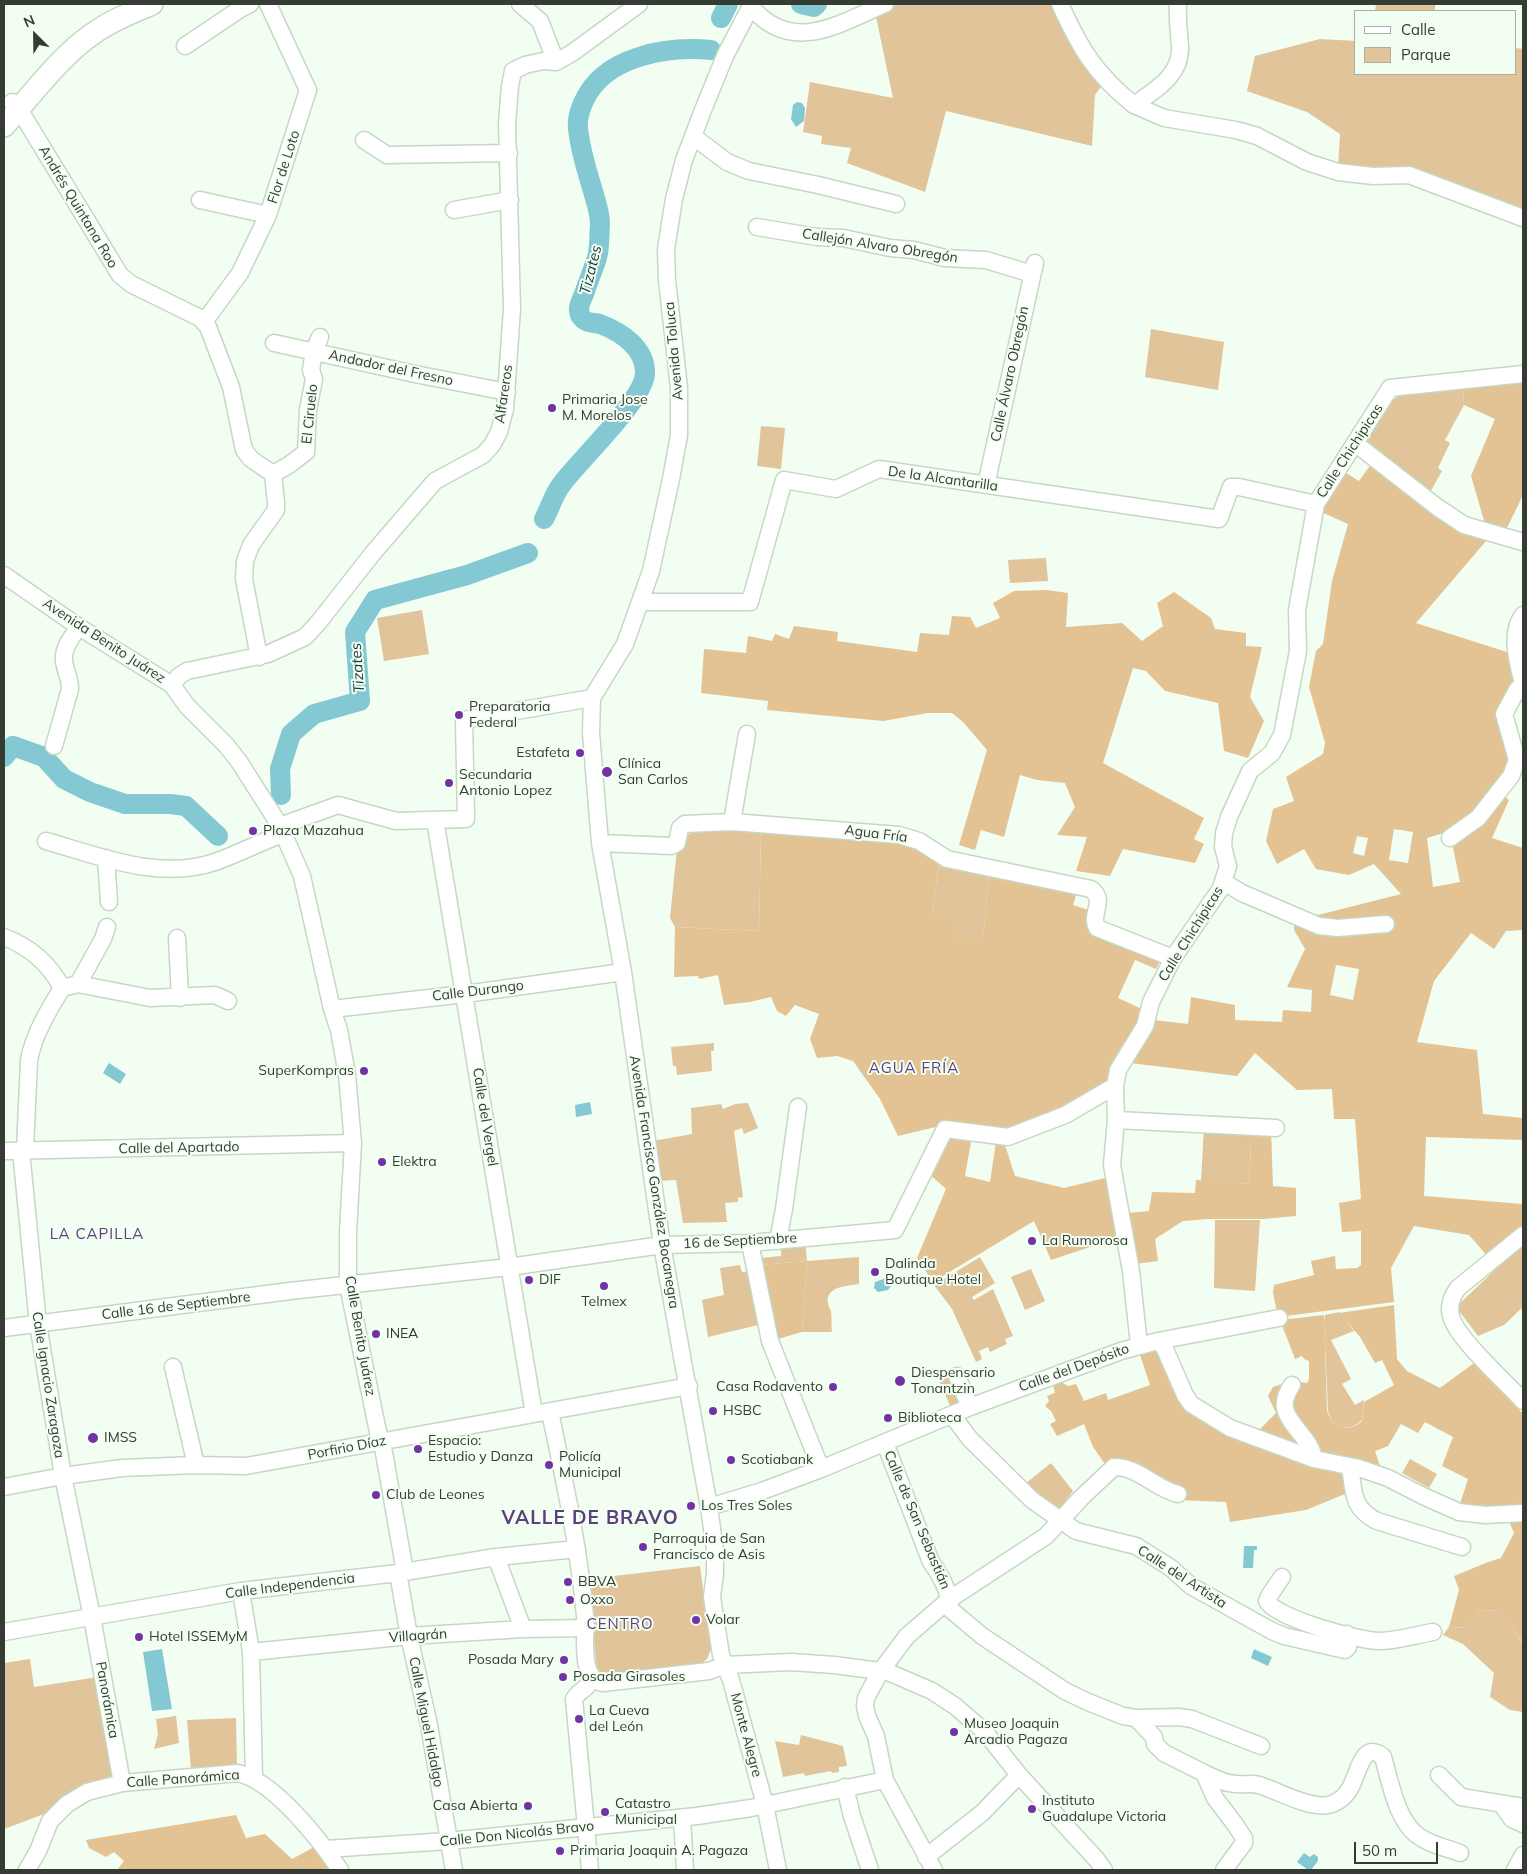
<!DOCTYPE html>
<meta charset="utf-8">
<style>
body{margin:0}
#map{position:relative;width:1527px;height:1874px;overflow:hidden;background:#f2fef1;font-family:Mulish,sans-serif}
canvas{display:block}
.frame{position:absolute;inset:0;border:5px solid #343c33;pointer-events:none}
.legend{position:absolute;left:1354px;top:10px;width:162px;height:65px;box-sizing:border-box;background:#f2fef1;border:1px solid #a6b0a5;margin:0;padding:6px 9px;list-style:none;font-size:15px;color:#343c33}
.legend li{display:flex;align-items:center;gap:10px;height:25px}
.legend b{width:25px;border:1px solid #a6b0a5}
.north{position:absolute;left:10px;top:10px;width:50px;height:50px;-webkit-text-stroke:4px #f2fef1;paint-order:stroke;rotate:337deg;font-size:14px;font-weight:700;line-height:20px;text-align:center;color:#343c33}
.north::after{content:'';display:block;margin:auto;width:18px;height:22px;background:#343c33;clip-path:polygon(50% 0,100% 100%,50% 72%,0 100%)}
.scale{position:absolute;left:1354px;top:1842px;width:84px;height:22px;box-sizing:border-box;border:2px solid #343c33;border-top:0;padding-left:6px;font-size:15px;line-height:18px;white-space:nowrap;color:#343c33;-webkit-text-stroke:4px #f2fef1;paint-order:stroke}
</style>
<div id="map">
<canvas width="1527" height="1874"></canvas>
<div class="frame"></div>
<ul class="legend">
<li><b style="height:6px;background:#fff"></b>Calle</li>
<li><b style="height:14px;background:#e1c499"></b>Parque</li>
</ul>
<div class="north">N</div>
<div class="scale">50 m</div>
</div>
<script>
const g = document.querySelector('canvas').getContext('2d');
g.lineJoin = 'round';
function paint(path, color) { g.fillStyle = color; g.fill(path, 'evenodd'); }
function trace(path, color, width, dash) { g.strokeStyle = color; g.lineWidth = width; g.lineCap = dash ? 'butt' : 'round'; g.setLineDash(dash || []); g.stroke(path); }
function write(font, color, halo, rows, align = 'center') {
  g.font = font + ' Mulish,sans-serif'; g.lineWidth = 4; g.setLineDash([]); g.textBaseline = 'middle'; g.strokeStyle = halo; g.fillStyle = color; for (const [text, x, y, turn = 0] of rows) {
    g.save(); g.translate(x, y); g.rotate((+turn || 0) * Math.PI / 180); g.textAlign = isNaN(turn) ? turn : align; if (halo) g.strokeText(text, 0, 0); g.fillText(text, 0, 0); g.restore();
  }
}
const green = new Path2D(`
 M895 4H1055L1103 84 1095 95 1092 146 946 111 925 192 847 163 851 148 821 144 822 136 803 132 810 82 893 98 875 12Z
 M1376 4H1435V11H1375Z
 M1320 39 1356 41V74H1516V48L1523 49V214L1410 172 1338 169 1340 134 1307 112 1247 91 1255 56Z
 M1151 329 1224 342 1218 390 1145 377Z
 M1463 386 1464 405 1445 440 1450 443 1438 468 1442 471 1429 494 1364 445 1393 400 1407 390Z
 M761 426 785 428 781 469 757 466Z
 M1046 558 1048 581 1010 583 1008 560Z
 M422 610 429 654 384 661 377 618Z
 M700 829 761 830 759 931 675 927 670 918 677 849 687 835Z
 M939 862 989 873 983 940 955 937 932 915Z
 M714 1043V1051H711L712 1071 677 1075 676 1066H673L671 1047Z
 M748 1103 758 1128 744 1134 742 1128 734 1131 743 1197 738 1198V1202L725 1203 727 1222 683 1223 676 1180 657 1181 653 1141 692 1134 691 1108 721 1104 723 1109 735 1104Z
 M1204 1126 1242 1128 1251 1145 1249 1184 1201 1181Z
 M1215 1220H1260L1255 1291 1214 1288Z
 M805 1240 807 1261 859 1257V1284C847 1286 825 1286 828 1304 828 1306 830 1308 831 1311 832 1318 831 1325 832 1332H802L807 1261 761 1265 760 1258 781 1256V1244Z
 M1523 1243V1307L1504 1325 1478 1336 1456 1307Z
 M980 1257 995 1283 972 1297 974 1300 993 1289 1013 1336 1005 1339 1007 1344 990 1352 988 1347 979 1351 982 1359 976 1362 952 1309 934 1285Z
 M740 1265 742 1272 758 1270 763 1338 758 1325 708 1337 702 1300 724 1295 720 1268Z
 M1031 1269 1045 1301 1025 1310 1011 1277Z
 M1339 1312 1354 1331 1331 1340 1351 1379 1342 1384 1355 1405 1364 1400 1362 1420C1351 1430 1346 1429 1333 1423L1328 1411 1324 1322 1325 1315Z
 M953 1375 965 1404 952 1410 939 1381Z
 M1410 1459 1437 1474 1429 1488 1402 1473Z
 M1051 1463 1073 1491 1057 1512 1025 1484Z
 M700 1566 711 1649 707 1659 701 1664 604 1675 598 1670 596 1662 588 1579Z
 M1479 1610 1502 1611 1523 1644V1712L1510 1710 1490 1697 1494 1673 1463 1644 1443 1635 1449 1627 1468 1628Z
 M30 1659 34 1687 98 1677 116 1778 52 1811 4 1829V1663Z
 M176 1716 179 1743 154 1749 158 1734 156 1719Z
 M236 1718 237 1766 191 1771 187 1720Z
 M801 1735 843 1746 847 1766 839 1767V1772L832 1773 831 1771 805 1776 804 1773 783 1777 775 1741 799 1745Z`);
const forest = new Path2D(`
 M1523 379V495L1506 530 1485 524 1471 476 1495 419 1464 405 1463 386Z
 M1374 460 1436 509 1464 527 1492 534 1416 623 1510 653 1519 683 1503 713 1515 759 1506 779 1477 817 1457 829 1427 838 1433 887 1460 882 1452 843 1459 833 1479 820 1500 793 1509 800 1492 838 1523 848V930L1506 931 1494 949 1471 933 1434 981 1417 1042 1477 1050 1483 1114 1523 1118V1140L1426 1137 1424 1196 1523 1204V1229L1510 1242 1489 1258 1469 1235 1414 1226 1391 1268 1394 1302 1278 1317 1273 1293 1274 1285 1314 1275 1311 1261 1335 1256 1336 1269 1357 1268 1361 1265V1231L1342 1232 1339 1203 1361 1199 1355 1119H1334L1332 1089 1297 1090 1255 1053 1237 1076 1130 1063 1154 1020 1188 1024 1191 997 1235 1005V1020L1282 1022 1283 1010 1311 1012 1312 990 1287 987 1305 949 1294 930 1295 912 1318 915 1401 894 1374 864 1349 875 1316 869 1304 849 1277 864 1266 841 1273 809 1294 801 1286 777 1323 754 1325 743 1309 687 1316 651 1323 644 1332 581 1348 524 1319 511 1343 471 1359 481ZM1394 829 1413 832 1408 863 1389 860ZM1357 836 1368 838 1364 856 1353 853ZM1336 965 1359 969 1353 1000 1330 995Z
 M1047 590 1068 593 1066 627 1122 623 1142 641 1163 626 1157 603 1174 592 1211 618 1215 629 1246 633V646L1262 647 1250 697 1264 721 1248 758 1224 751 1218 703 1165 691 1146 671 1133 668 1103 763 1204 818 1194 839 1204 844 1195 863 1123 849 1110 876 1076 871 1087 837 1057 835 1075 807 1065 783 1037 780 1020 775 1004 837 981 830 975 850 959 845 987 750 963 722 952 713H928L883 721 767 710 768 701 701 693 704 649 746 653 748 636 772 641 775 634 789 639 794 626 838 632 837 641 917 652 920 633 949 635 952 616 970 617 976 628 1000 618 993 603 1014 591Z
 M761 830 907 843 939 862 932 915 957 918 955 937 983 939 989 873 1077 892 1073 905 1092 911 1090 914 1162 957 1156 969 1135 960 1118 998 1144 1010 1111 1079 1061 1109 1000 1132 940 1126 898 1136 880 1099 853 1061 837 1056 817 1058 810 1039 819 1014 795 1005 786 1016 777 1011 771 997 750 1002 724 1005 718 975 699 979 698 976 674 977 675 927 759 931Z
 M1242 1128 1271 1130 1273 1186 1296 1188V1216L1263 1219H1208L1183 1221 1155 1239 1158 1261 1135 1264 1126 1235 1051 1260 1034 1221 933 1282 917 1258 946 1189 926 1171 945 1132 972 1136 965 1176 990 1182 996 1142H1004L1015 1176 1064 1188 1109 1177 1116 1214 1149 1211 1152 1192 1195 1193 1196 1180 1249 1184 1251 1146 1240 1145Z
 M807 1261 802 1332 774 1340 761 1265Z
 M1394 1305 1397 1359 1407 1371 1440 1388 1474 1363 1523 1414V1506L1487 1508 1460 1504 1468 1479 1442 1466 1453 1437 1425 1422 1418 1433 1401 1424 1388 1446 1375 1451 1381 1469 1334 1460 1258 1431 1276 1413 1268 1396 1273 1387 1292 1381 1307 1383 1309 1379V1361L1304 1359 1302 1356 1295 1359 1280 1320 1324 1315 1327 1411 1333 1423C1345 1429 1352 1430 1362 1421L1364 1402 1394 1385 1382 1360 1375 1363 1360 1337 1339 1313Z
 M1157 1346 1180 1398 1343 1472 1345 1494 1306 1510 1230 1522 1226 1502 1177 1500 1148 1489 1138 1480 1119 1468 1105 1464 1093 1447 1084 1424 1057 1436 1050 1424 1056 1421 1051 1411 1045 1406 1049 1401 1047 1396 1055 1393 1053 1385 1061 1382 1068 1386 1076 1384 1084 1401 1106 1393 1108 1400 1150 1385 1138 1349Z
 M1523 1520V1643L1501 1611 1479 1610 1468 1628 1449 1627 1459 1590 1454 1576 1488 1562 1501 1558 1514 1533 1509 1521Z
 M236 1815 246 1838 265 1834 292 1859 318 1845 333 1866 327 1870H117L124 1861 114 1852 106 1857 89 1848 86 1840Z`);
const water = new Path2D(`
 M797 102 802 103 805 108 804 121 796 127 791 119 793 105Z
 M109 1063 126 1074 120 1084 103 1073Z
 M590 1102 592 1114 576 1117 575 1105Z
 M886 1278 891 1281V1286L888 1290 878 1292 874 1288 875 1282Z
 M1244 1546H1257V1550H1254L1253 1568H1243Z
 M162 1649 172 1709 152 1711 143 1652Z
 M1254 1649 1272 1657 1268 1666 1251 1658Z
 M1304 1853 1310 1857 1314 1854 1318 1857V1861L1311 1870H1308L1297 1862Z`);
const river = new Path2D(`
 M801 4 814 7 817 4
 M721 18 728 4
 M544 519C550 508 554 494 561 485 579 460 643 401 645 374 646 348 621 332 600 324 592 322 585 324 580 315 577 308 581 301 584 294 588 282 593 270 597 258 600 248 599 235 600 224 600 213 596 202 593 191 587 171 580 150 578 128 577 120 580 110 583 103 603 56 666 46 711 50
 M4 757 13 746 44 757 64 779 90 792 125 804H170L186 806 218 836
 M281 795 280 769 291 734 314 714 360 701 355 632 375 600 467 575 528 553`);
const minor = new Path2D(`
 M520 4 540 21 556 62
 M752 4 725 56 703 110 684 160 674 199 666 249 667 280 679 388V435L671 479 651 571 625 644 592 698 591 733 600 843 623 972 662 1245 709 1507 715 1550V1574L712 1597 721 1655 731 1680 765 1805 778 1870
 M1060 4C1080 48 1095 74 1134 105 1155 90 1181 76 1180 47 1179 32 1177 19 1178 4
 M751 7C792 55 839 24 885 4
 M185 46 240 9 250 4
 M12 102 19 109 120 275 131 284 200 318 208 327 231 387 244 450 251 459 273 474 276 502V510L251 545 245 561 244 579 259 657
 M1134 105 1164 118 1236 130 1257 136 1307 162 1338 172 1373 176 1409 175 1523 218
 M694 137 727 162 749 171 818 185 896 204
 M364 140 387 155 509 153
 M200 200 268 215
 M454 210 510 200
 M757 227 817 237 843 238 890 248 914 250 945 258 986 260 1032 274
 M204 322 240 273 268 215 308 90 268 4
 M274 343 415 374 507 392
 M1356 444 1437 507 1464 525 1523 542
 M273 474 289 465 306 452 308 410 314 379 311 370 314 351 320 337
 M986 485 1035 263
 M4 575 79 627 172 685 187 706 226 745 240 763 280 826 302 876 332 1009 339 1030 347 1075 353 1143 348 1232V1285L378 1432 383 1447 405 1572
 M641 602H750L784 480 836 489 879 469 1219 519 1231 487H1239L1316 504
 M1523 684C1518 663 1509 634 1523 615
 M172 685 179 676 187 671 268 654 305 637 318 623 373 553 435 481 483 455 492 445 499 432 505 409 510 337 512 309 507 124 510 86 513 71 525 65 543 61 556 62 572 53 639 4
 M54 746 70 689C70 680 67 675 65 666 60 651 71 638 79 627
 M435 820 534 1414
 M732 822 747 734
 M280 826 338 805 396 821 466 819 464 720 592 698
 M1450 838 1478 818 1511 776 1517 760 1504 714 1517 690 1523 684
 M46 841C99 856 159 881 215 862 238 854 260 842 283 834
 M600 843 671 846 677 843 680 828 685 824 732 822 899 835 919 841 947 859 1091 889C1107 901 1089 914 1097 928L1173 958
 M106 858 109 902
 M1224 882 1242 893 1319 926 1338 928 1386 924
 M4 937C30 947 49 963 62 988
 M177 938 180 998
 M78 984 103 939 107 927
 M62 988 78 984 150 998 215 995 228 1001
 M332 1009 465 994 623 972
 M1116 1120 1276 1128
 M25 1150 29 1060C34 1034 48 1011 62 988
 M4 1151 353 1143
 M21 1151 38 1324 63 1476 92 1617 122 1783
 M1523 1235 1458 1288C1452 1296 1448 1305 1451 1316 1456 1338 1507 1383 1523 1401
 M778 1241 784 1209 798 1107
 M750 1243 770 1341 821 1469
 M4 1328 290 1291 509 1267 662 1245 750 1243 895 1230 945 1129 1008 1137 1065 1115 1115 1086
 M1158 1341 1164 1347 1185 1395 1191 1404 1230 1428 1314 1459 1359 1468 1388 1478 1423 1496 1459 1512 1485 1515 1523 1513
 M1139 1345 1131 1271 1112 1165 1116 1120 1115 1086 1118 1070 1145 1026 1151 1002 1173 958 1221 888 1228 866 1223 847 1224 833 1229 817 1250 771 1272 753 1282 735 1298 651 1297 610 1316 504 1390 388 1523 374
 M173 1367 196 1465
 M957 1376 970 1407
 M1292 1385C1272 1413 1298 1425 1310 1447 1312 1450 1313 1455 1314 1459
 M550 1412C564 1479 579 1547 585 1616 587 1635 578 1679 603 1683L709 1671 725 1665 791 1662 834 1665 888 1672 932 1691 955 1706 985 1732 1019 1775 1097 1860 1104 1870
 M952 1415 970 1439 1032 1500 1076 1531 1136 1546 1171 1568 1191 1586 1272 1631 1284 1636 1345 1650 1348 1647 1347 1634
 M885 1443 931 1562C941 1575 950 1593 950 1609L982 1636 1065 1691 1088 1702 1123 1716 1136 1718 1179 1717 1192 1719 1261 1746
 M1350 1466C1354 1491 1351 1508 1377 1521L1462 1547
 M4 1487 63 1476 122 1468 196 1465 246 1466 689 1386
 M709 1507 762 1491 821 1469 970 1407 1121 1351 1158 1341 1279 1318
 M496 1557 523 1629
 M398 1573 409 1636 429 1725 454 1870
 M1282 1577 1269 1596 1267 1601C1276 1618 1359 1641 1379 1641 1397 1641 1415 1635 1433 1632
 M241 1591 251 1652 254 1778
 M4 1632 241 1591 398 1573 496 1557 577 1549
 M251 1652 409 1636 523 1629 587 1628
 M1136 1718 1154 1737 1155 1744 1164 1753 1204 1773 1215 1798 1234 1823 1244 1838V1843L1224 1870
 M1204 1773C1214 1778 1225 1784 1237 1784 1244 1785 1252 1783 1259 1785 1279 1791 1312 1811 1332 1804 1357 1794 1353 1769 1366 1755 1371 1750 1378 1752 1383 1757 1390 1781 1397 1823 1420 1837 1431 1845 1447 1848 1460 1853
 M1439 1775 1461 1797 1523 1807
 M845 1787 852 1816 870 1870
 M1502 1805 1512 1819 1523 1824
 M682 1818 685 1870
 M326 1849 448 1841 697 1816 751 1808 885 1780
 M926 1857 982 1813 1019 1775
 M27 1870 38 1851 50 1821 67 1804 87 1792 122 1783 238 1773C274 1781 320 1840 340 1870
 M590 1870 574 1699C579 1690 588 1689 592 1679
 M934 1870 885 1780 876 1736 867 1716 865 1706 866 1698 880 1672 907 1636 950 1599 1046 1536 1081 1498 1114 1467C1137 1466 1156 1489 1178 1494
 M1515 1870 1523 1855`);
const major = new Path2D(`
 M4 126C31 96 61 55 94 33 112 20 133 12 152 4`);
const markers = [
 [552,408,5,"#7232a6"],
 [459,715,5,"#7232a6"],
 [580,753,5,"#7232a6"],
 [607,772,6,"#7232a6"],
 [449,783,5,"#7232a6"],
 [253,831,5,"#7232a6"],
 [364,1071,5,"#7232a6"],
 [382,1162,5,"#7232a6"],
 [1032,1241,5,"#7232a6"],
 [875,1272,5,"#7232a6"],
 [529,1280,5,"#7232a6"],
 [604,1286,5,"#7232a6"],
 [376,1334,5,"#7232a6"],
 [900,1381,6,"#7232a6"],
 [833,1387,5,"#7232a6"],
 [713,1411,5,"#7232a6"],
 [888,1418,5,"#7232a6"],
 [93,1438,6,"#7232a6"],
 [418,1449,5,"#7232a6"],
 [731,1460,5,"#7232a6"],
 [549,1465,5,"#7232a6"],
 [376,1495,5,"#7232a6"],
 [691,1506,5,"#7232a6"],
 [643,1547,5,"#7232a6"],
 [568,1582,5,"#7232a6"],
 [570,1600,5,"#7232a6"],
 [696,1620,5,"#7232a6"],
 [139,1637,5,"#7232a6"],
 [564,1660,5,"#7232a6"],
 [563,1677,5,"#7232a6"],
 [579,1719,5,"#7232a6"],
 [954,1732,5,"#7232a6"],
 [528,1806,5,"#7232a6"],
 [1032,1809,5,"#7232a6"],
 [605,1812,5,"#7232a6"],
 [560,1851,5,"#7232a6"]
];
const streetNames = [
 ["Flor de Loto",284,167,-72],
 ["Andrés Quintana Roo",78,207,59],
 ["Callejón Alvaro Obregón",880,246,9],
 ["Avenida Toluca",674,351,-95],
 ["Andador del Fresno",391,368,12],
 ["Calle Álvaro Obregón",1010,374,-78],
 ["Alfareros",504,394,-82],
 ["El Ciruelo",310,414,-84],
 ["Calle Chichipicas",1350,451,-57],
 ["De la Alcantarilla",943,479,8],
 ["Avenida Benito Juárez",104,641,33],
 ["Agua Fría",876,834,7],
 ["Calle Chichipicas",1191,934,-58],
 ["Calle Durango",478,991,-7],
 ["Calle del Vergel",485,1117,81],
 ["Calle del Apartado",179,1148,-1],
 ["Avenida Francisco González Bocanegra",654,1182,81],
 ["16 de Septiembre",740,1241,-3],
 ["Calle 16 de Septiembre",176,1306,-7],
 ["Calle Benito Juárez",360,1336,80],
 ["Calle del Depósito",1074,1368,-20],
 ["Calle Ignacio Zaragoza",48,1385,81],
 ["Porfirio Díaz",347,1448,-11],
 ["Calle de San Sebastián",917,1520,67],
 ["Calle del Artista",1182,1577,33],
 ["Calle Independencia",290,1586,-7],
 ["Villagrán",418,1636,-4],
 ["Panorámica",107,1700,80],
 ["Calle Miguel Hidalgo",426,1722,79],
 ["Monte Alegre",746,1735,75],
 ["Calle Panorámica",183,1779,-4],
 ["Calle Don Nicolás Bravo",517,1834,-6]
];
const poiNames = [
 ["Primaria Jose",562,400],
 ["M. Morelos",562,416],
 ["Preparatoria",469,707],
 ["Federal",469,723],
 ["Estafeta",570,753,"right"],
 ["Clínica",618,764],
 ["San Carlos",618,780],
 ["Secundaria",459,775],
 ["Antonio Lopez",459,791],
 ["Plaza Mazahua",263,831],
 ["SuperKompras",354,1071,"right"],
 ["Elektra",392,1162],
 ["La Rumorosa",1042,1241],
 ["Dalinda",885,1264],
 ["Boutique Hotel",885,1280],
 ["DIF",539,1280],
 ["Telmex",604,1302,"center"],
 ["INEA",386,1334],
 ["Diespensario",911,1373],
 ["Tonantzin",911,1389],
 ["Casa Rodavento",823,1387,"right"],
 ["HSBC",723,1411],
 ["Biblioteca",898,1418],
 ["IMSS",104,1438],
 ["Espacio:",428,1441],
 ["Estudio y Danza",428,1457],
 ["Policía",559,1457],
 ["Municipal",559,1473],
 ["Scotiabank",741,1460],
 ["Club de Leones",386,1495],
 ["Los Tres Soles",701,1506],
 ["Parroquia de San",653,1539],
 ["Francisco de Asis",653,1555],
 ["BBVA",578,1582],
 ["Oxxo",580,1600],
 ["Volar",706,1620],
 ["Hotel ISSEMyM",149,1637],
 ["Posada Mary",554,1660,"right"],
 ["Posada Girasoles",573,1677],
 ["La Cueva",589,1711],
 ["del León",589,1727],
 ["Museo Joaquin",964,1724],
 ["Arcadio Pagaza",964,1740],
 ["Instituto",1042,1801],
 ["Guadalupe Victoria",1042,1817],
 ["Catastro",615,1804],
 ["Municipal",615,1820],
 ["Casa Abierta",518,1806,"right"],
 ["Primaria Joaquin A. Pagaza",570,1851]
];
const waterNames = [
 ["Tizates",591,270,-76],
 ["Tizates",358,668,-94]
];
const neighbourhoodNames = [
 ["AGUA FRÍA",914,1068],
 ["LA CAPILLA",97,1234],
 ["CENTRO",620,1624]
];
const districtNames = [
 ["VALLE DE BRAVO",590,1518]
];
paint(green, '#e1c499');
paint(forest, '#e3c394');
paint(water, '#83c8d2');
trace(river, '#83c8d2', 20);
trace(minor, '#c5d8c3', 19);
trace(major, '#c5d8c3', 24);
trace(minor, '#fff', 16);
trace(major, '#fff', 21);
for (const [x, y, r, color] of markers) { const dot = new Path2D(); dot.arc(x, y, r, 0, 2 * Math.PI); g.fillStyle = color; g.fill(dot); trace(dot, '#f2fef1', 2); }
write('14px', '#343c33', '#f2fef1', streetNames);
write('14px', '#343c33', '#f2fef1', poiNames, 'left');
write('italic 15px', '#15373c', '#f2fef1', waterNames);
g.letterSpacing = '1px';
write('15px', '#5d3f7b', '#f2fef1', neighbourhoodNames);
g.letterSpacing = '0px';
g.letterSpacing = '1px';
write('bold 19px', '#5d3f7b', '#f2fef1', districtNames);
g.letterSpacing = '0px';
</script>
